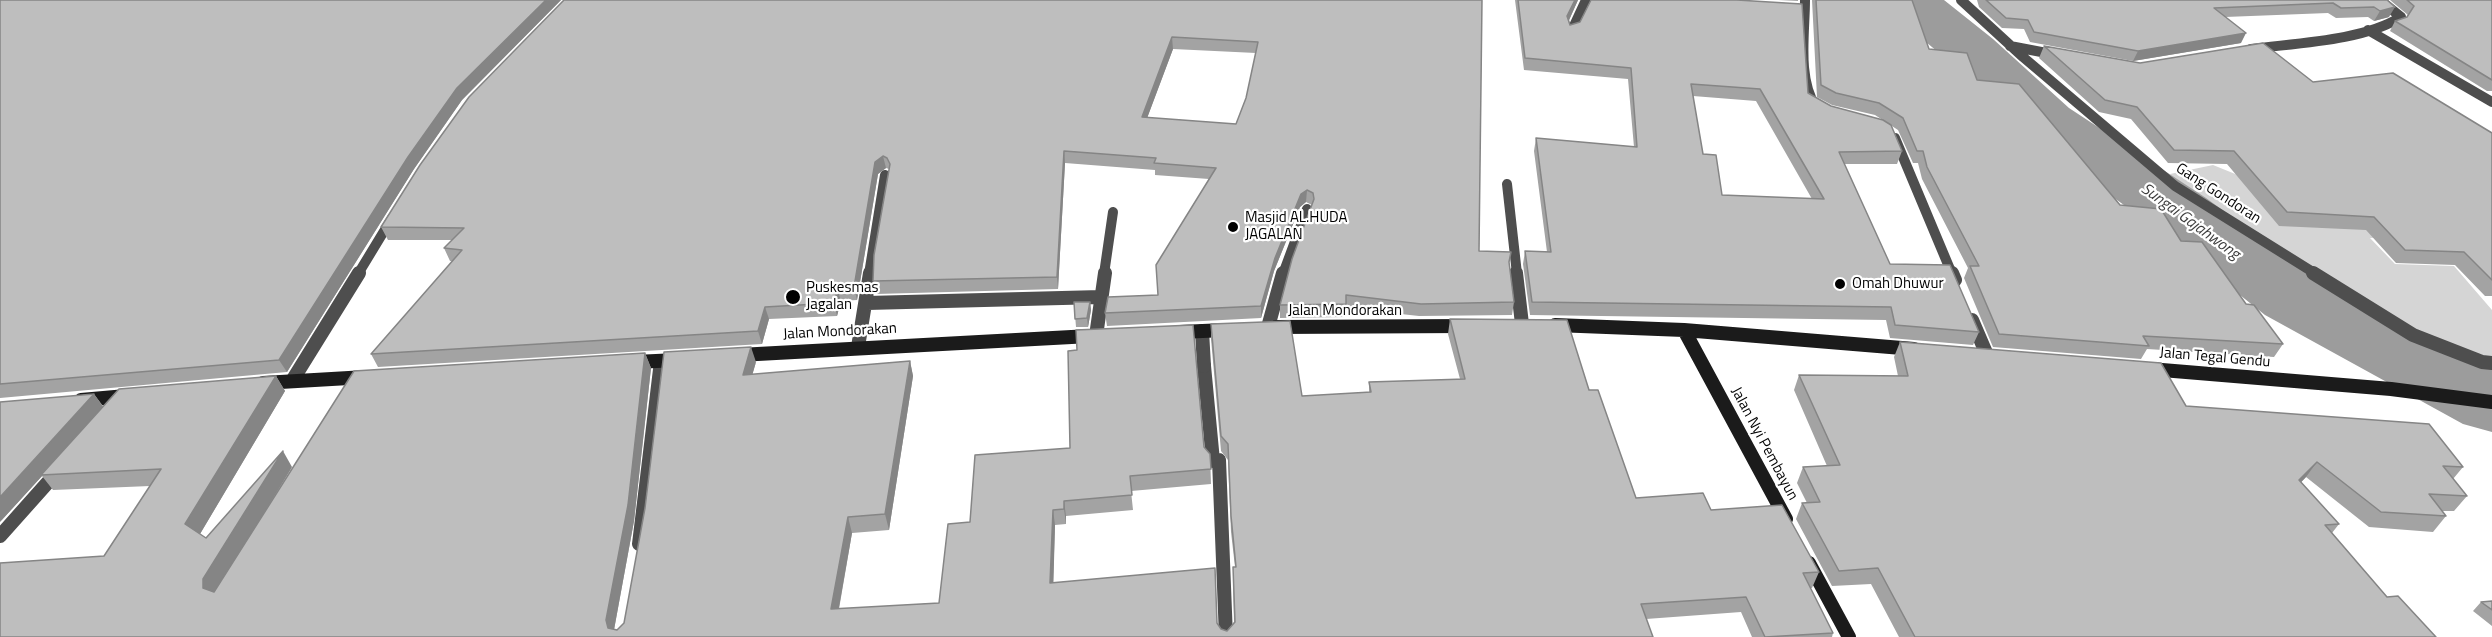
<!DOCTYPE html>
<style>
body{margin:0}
canvas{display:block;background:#fff}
</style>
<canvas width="2492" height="637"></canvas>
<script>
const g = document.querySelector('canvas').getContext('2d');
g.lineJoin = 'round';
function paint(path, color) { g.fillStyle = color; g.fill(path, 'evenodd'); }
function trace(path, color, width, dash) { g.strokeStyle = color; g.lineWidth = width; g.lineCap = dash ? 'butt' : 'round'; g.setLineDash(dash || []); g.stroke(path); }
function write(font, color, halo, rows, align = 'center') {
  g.font = font + ' "Titillium Web",sans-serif'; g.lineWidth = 4.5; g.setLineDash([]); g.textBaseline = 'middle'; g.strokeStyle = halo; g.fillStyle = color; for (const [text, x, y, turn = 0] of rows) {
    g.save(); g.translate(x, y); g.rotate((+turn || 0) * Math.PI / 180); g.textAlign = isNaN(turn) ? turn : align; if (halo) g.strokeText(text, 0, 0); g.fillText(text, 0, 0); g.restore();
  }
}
const green = new Path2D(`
 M2213 165 2260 184 2444 235 2370 238 2395 264 2454 266 2492 310V362L2396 322 2196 206 2170 174Z`);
const river = new Path2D(`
 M1887 0H1944L1993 39 2069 108 2206 198 2319 281 2492 369V432L2463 424 2265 315 2156 228 2025 134 1951 63 1901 21Z`);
const laneFar1 = new Path2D(`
 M869 274 885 175
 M1104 274 1113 212`);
const lane = new Path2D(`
 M867 303 1101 297
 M1096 336 1105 273
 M858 347 870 273
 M1204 366 1213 461 1219 460 1226 637`);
const streetFar1 = new Path2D(`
 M1805 0C1805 33 1797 78 1816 107
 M1961 0 2023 57 2175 186 2316 274
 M1572 30 1586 0
 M2368 30 2492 102
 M2010 46 2057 55
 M2251 49C2296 43 2363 41 2401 17L2380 0
 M1895 138 1952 274
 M1507 184 1517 274
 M358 274 392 218
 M1283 274 1307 209`);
const street = new Path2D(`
 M1516 273 1522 324
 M1952 273 1955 280
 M2313 273 2413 335 2482 362 2492 363
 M1972 320 1987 355
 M1268 327 1283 273
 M1202 331 1204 366
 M292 381 359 273
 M0 536 58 471
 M639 544 661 361`);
const secondary = new Path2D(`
 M1555 325 1684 330 1914 349
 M1276 327 1465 326
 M1684 330 1786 519
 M1180 332 1225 330
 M739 355 1090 336
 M635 362 677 360
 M2150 369 2391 389 2492 402
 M263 383 366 377
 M81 400 126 396
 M1809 563 1849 637`);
const wall = new Path2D(`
 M0 0H561L462 100 414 169 287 372 0 398Z
 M564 0H1482L1479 251 1509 262 1514 302 1512 315 1419 316 1346 308V317L1280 318V305L1312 205 1306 202 1300 207 1274 271 1261 318 1107 326 1105 313 1158 295 1209 179 1155 175V170L1065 163 1058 289 876 294 873 281 889 169 886 168 878 174 857 300 841 301 837 316 769 319 762 344 378 367 371 354 453 261H450L444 248 452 240H388L381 227ZM1173 49 1256 53 1246 98 1236 124 1147 118Z
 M1515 0H1578L1569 20 1570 25 1808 93 1902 151 1897 164H1844L1890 264 1979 332 1973 345 1890 338 1886 320 1530 315 1523 264 1525 251 1547 252 1534 151 1536 138 1634 147 1628 79 1524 70ZM1693 96 1756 101 1812 199 1722 195 1703 154Z
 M1778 0H1798V1Z
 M1812 0H1912L1929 49 1977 80 2120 205 2181 241 2246 304 2283 344 2274 357 2147 349 2141 359 1993 347 1964 278 1968 268 1922 179 1918 163H1913L1898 130 1875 115 1832 105 1817 97Z
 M1977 0H2387L2389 17 2374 21 2368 17 2336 18 2328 13 2225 17 2241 43 2133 61 2030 42 2024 29 2002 28 1979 7Z
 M2390 0H2492V91H2487L2390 31 2395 21 2407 17 2408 15Z
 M2044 46 2140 63 2313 82 2492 133V296H2485L2455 265 2396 263 2366 230 2279 226 2227 164 2168 163 2131 119 2099 112 2039 58Z
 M1074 302H1090L1091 310 1088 327H1076Z
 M1450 319 1589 390 1636 498 1711 510 1819 572 1812 588H1810L1833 633 1832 637H1752L1741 612 1646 619 1653 637H0L104 556 150 486 53 490 42 476 0 522 94 394 103 406 276 376 285 391 200 534 206 538 292 467 262 517 645 353 651 368 634 521 614 630H617L624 623 756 362 752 375 910 361 913 376 889 530 852 533 839 609 939 603 970 522 1204 447 1210 454 1211 484 1131 491 1133 510 1066 516V524L1055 525 1053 583 1217 623 1221 629 1227 631 1234 622 1233 582 1235 567 1231 532 1228 460 1221 451 1211 339V324L1302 396 1369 393V382L1460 379 1448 334Z
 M1900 342 2186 406 2463 467 2453 479 2467 496 2454 511H2442L2446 516 2433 532 2369 527 2306 477 2301 482 2339 524 2332 533 2387 597 2436 637H1899L1871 584 1832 586 1796 519 1802 503H1807L1797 483 1803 467 1827 466 1794 390 1799 375 1898 376 1894 357Z
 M2492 601V626L2473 611 2481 602Z`);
const shadedWall = new Path2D(`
 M546 0H561L462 100 414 169 287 372 279 360 408 157 457 88Z
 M1575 0H1578L1566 27 1567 16Z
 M2395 7 2389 17 2374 21 2380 11Z
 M2246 33 2241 43 2133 61 2138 51Z
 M1172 37 1173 49 1143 129 1142 117Z
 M1064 151 1065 163 1058 289 1057 277Z
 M883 156 886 168 878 174 857 300 854 287 875 162Z
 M1307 190 1306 202 1300 207 1274 271 1261 318V306L1275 258 1301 194Z
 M837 288 841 301 837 316 834 303Z
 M1090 302 1091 310 1088 327 1087 318Z
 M765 307 769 319 762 344 758 331Z
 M751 347 756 362 748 390 743 375Z
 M645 353 651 368 634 521 613 635 608 628 606 620Z
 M910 361 913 376 889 530 885 514Z
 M276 376 285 391 197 539 185 524Z
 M94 394 103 407 41 475 42 476 0 522V497Z
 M283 451 292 467 214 594 203 588V579Z
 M2317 462 2306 477 2288 496 2299 480Z
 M1064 501 1066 516V524L1064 509Z
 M1053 510 1055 525 1053 598 1050 583Z
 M848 517 852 533 836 624 831 609Z`);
const building = new Path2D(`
 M0 0H546L457 88 408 157 279 360 0 384Z
 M564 0H1482L1479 251 1511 252 1509 262 1514 302 1421 304 1346 295V304L1280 305 1292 259 1314 199 1313 193 1307 190 1301 194 1275 258 1261 306 1105 313 1108 297 1158 295 1156 265 1216 168 1154 163 1156 158 1064 151 1057 277 873 281 874 255 890 164 887 158 883 156 875 162 854 287 837 288 834 303 765 307 758 331 371 354 462 250 444 248 464 228 381 227 420 165 469 97ZM1172 37 1258 42 1246 98 1236 124 1142 117Z
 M1518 0H1575L1567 16 1570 25 1580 22 1591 0H1737L1802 4 1808 93 1831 106 1883 120 1891 125 1902 151 1839 152 1890 264 1950 265 1979 332 1895 325 1891 307 1532 302 1525 251 1551 252 1536 138 1637 147 1631 68 1525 58ZM1691 84 1760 89 1824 199 1722 195 1716 155 1703 154Z
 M1816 0H1912L1929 49 1967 53 1977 80 2019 84 2120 205 2161 209 2181 241 2202 242 2246 304 2254 305 2283 344 2143 336 2149 346 1999 334 1970 266H1979L1927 167 1923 151H1917L1903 118 1879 103 1836 93 1821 85Z
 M1986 0H2387L2395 7 2380 11 2374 7 2341 8 2333 3 2214 8 2246 33 2138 51 2034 32 2028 20 2006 18Z
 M2407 0H2492V80L2395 21 2407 17 2414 6Z
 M2263 43 2313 82 2393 73 2492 133V280L2464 252 2405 250 2374 217 2287 212 2234 151 2174 150 2137 107 2105 100 2044 46 2140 63Z
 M1074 302H1090L1087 318 1075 319Z
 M1450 319 1567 320 1589 390H1598L1636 498 1703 493 1711 510 1782 505 1819 572 1803 573 1833 633 1765 637 1746 597 1641 604 1653 637H0V563L104 556 161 469 41 475 119 389 276 376 185 524 206 538 283 451 203 579V588L214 592 354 371 645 353 628 505 606 620 608 628 617 630 624 623 645 508 664 352 751 347 743 375 910 361 885 514 848 517 831 609 939 603 948 524 970 522 975 455 1070 448 1068 351 1077 350 1076 330 1193 325 1204 447 1210 454 1211 469 1130 476 1132 495 1064 501V509L1053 510 1050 583 1215 568 1217 623 1221 629 1227 631 1235 622 1233 567H1236L1231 516 1228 444 1221 436 1211 324 1290 321 1302 396 1371 392 1369 382 1465 379Z
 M1900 342 2161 363 2186 406 2429 424 2463 467 2443 466 2467 496 2429 494 2446 516 2381 512 2317 462 2299 480 2339 524 2325 525 2387 597 2398 596 2436 637H1915L1878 568 1839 571 1802 503 1820 502 1803 467 1840 465 1799 375 1908 376Z
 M94 394 0 497V402Z
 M2492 601V610L2481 602Z`);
const markers = [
 [1233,227,6,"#000"],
 [1840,284,6,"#000"],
 [793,297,8,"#000"]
];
const streetNames = [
 ["Gang Gondoran",2218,194,33],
 ["Jalan Mondorakan",1345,311],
 ["Jalan Mondorakan",840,332,-3],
 ["Jalan Tegal Gendu",2215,358,5],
 ["Jalan Nyi Pembayun",1764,444,62]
];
const poiNames = [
 ["Masjid AL.HUDA",1245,218],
 ["JAGALAN",1245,235],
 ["Omah Dhuwur",1852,284],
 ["Puskesmas",806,288],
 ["Jagalan",806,305]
];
const waterNames = [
 ["Sungai Gajahwong",2190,222,36]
];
paint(green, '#d5d5d5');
paint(river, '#9c9c9c');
trace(laneFar1, '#4e4e4e', 10);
trace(lane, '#4e4e4e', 14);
trace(streetFar1, '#4e4e4e', 10);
trace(street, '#4e4e4e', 14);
trace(secondary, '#1b1b1b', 14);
paint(wall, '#a3a3a3');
paint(shadedWall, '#858585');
paint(building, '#bebebe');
trace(building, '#858585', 1.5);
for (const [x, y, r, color] of markers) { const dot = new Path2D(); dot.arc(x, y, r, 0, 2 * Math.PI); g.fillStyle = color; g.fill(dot); trace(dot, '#fff', 2); }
write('15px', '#000', '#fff', streetNames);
write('15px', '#000', '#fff', poiNames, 'left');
write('italic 16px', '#3d3d3d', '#fff', waterNames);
</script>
